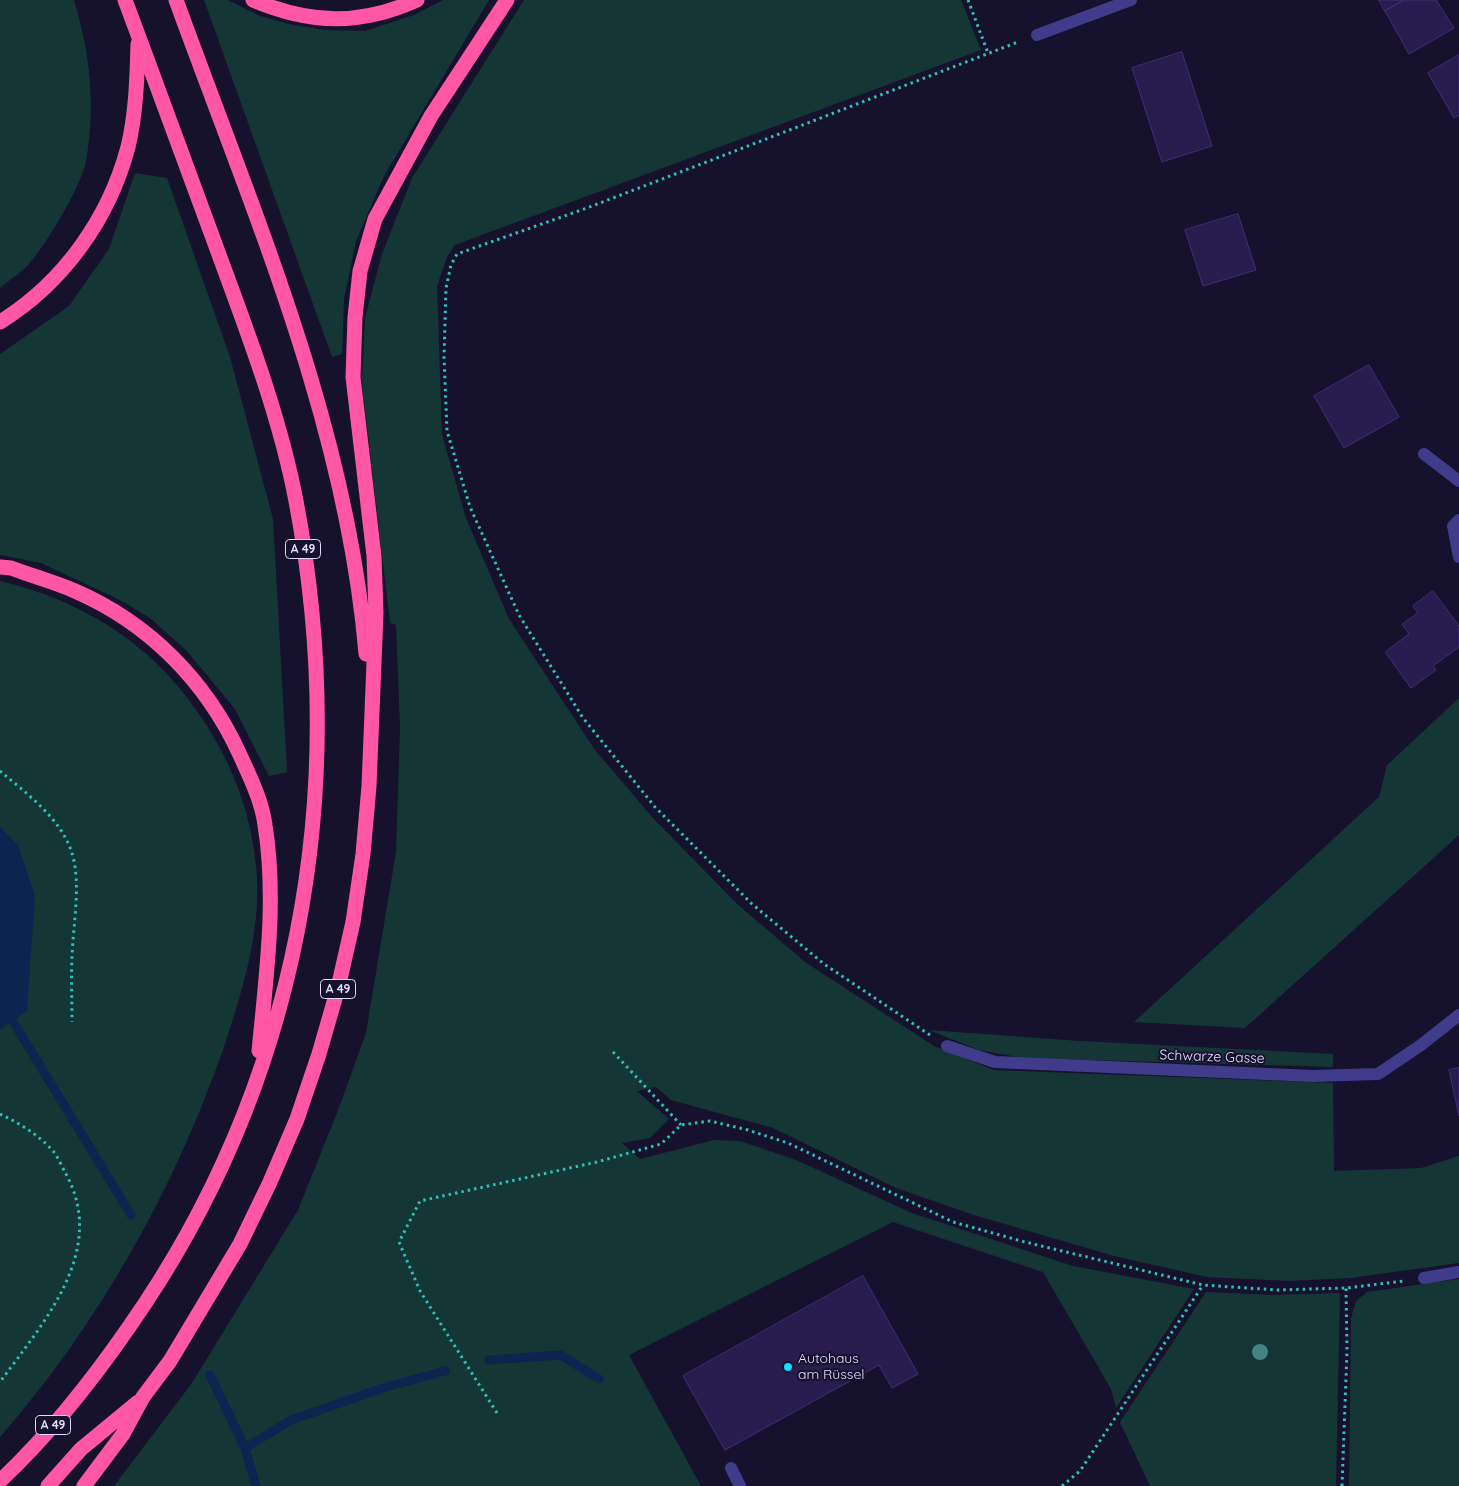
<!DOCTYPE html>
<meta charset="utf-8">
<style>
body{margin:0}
canvas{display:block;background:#16112c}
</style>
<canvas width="1459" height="1486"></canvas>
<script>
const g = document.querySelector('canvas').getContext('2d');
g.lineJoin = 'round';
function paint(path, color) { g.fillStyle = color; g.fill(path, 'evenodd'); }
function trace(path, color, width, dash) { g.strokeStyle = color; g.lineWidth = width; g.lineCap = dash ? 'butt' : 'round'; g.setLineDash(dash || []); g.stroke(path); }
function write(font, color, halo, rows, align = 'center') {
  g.font = font + ' Quicksand,sans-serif'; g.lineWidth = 4; g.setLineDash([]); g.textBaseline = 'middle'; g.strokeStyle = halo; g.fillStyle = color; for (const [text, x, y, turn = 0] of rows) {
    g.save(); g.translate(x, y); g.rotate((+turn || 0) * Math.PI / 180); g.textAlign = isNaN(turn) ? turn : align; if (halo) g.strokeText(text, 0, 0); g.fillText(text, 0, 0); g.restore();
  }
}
const green = new Path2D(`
 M0 0H74C90 52 96 107 86 161 81 187 47 243 29 264 21 273 9 280 0 288Z
 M204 0H228L260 16 293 25 325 30 365 31 414 15 443 0H489L384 176 356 241 344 299 342 354 332 357Z
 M524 0H961L981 50 455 245 447 257 437 286 442 435 466 518 509 619 595 750 653 818 736 903 805 962 934 1046 994 1070 1333 1083 1334 1171 1421 1168 1459 1156V1263L1350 1278 1290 1281 1207 1277 1114 1256 974 1215 896 1188 773 1128 671 1100 656 1087 637 1091 669 1119 650 1138 622 1143 640 1159 714 1140 740 1141 796 1160 912 1213 1073 1266 1194 1289 1116 1408 1111 1389 1043 1272 893 1222 629 1355 701 1486H114L192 1383 298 1210 337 1113 366 1033 396 852 400 727 396 625 390 623 362 383 365 318 382 254 412 178Z
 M135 173 167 178 230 357 273 519 287 772 269 776 235 709 186 650 150 618 120 600 41 563 0 555V354L69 306 109 249Z
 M0 581C78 599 148 641 194 707 231 758 253 814 257 877 260 935 242 992 224 1047 175 1188 99 1324 0 1437Z
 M1459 698V835L1245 1028 1134 1022 1379 797 1387 765Z
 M929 1030 1080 1041 1333 1054V1067L1023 1058 979 1050Z
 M1459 1279V1486H1349L1351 1318 1356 1301 1367 1292Z
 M1206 1292 1273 1295 1340 1293 1336 1486H1150L1120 1422Z`);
const water = new Path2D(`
 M0 827 18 845 35 896 27 1011 0 1030Z`);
const stream = new Path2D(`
 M0 1000 131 1215
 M489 1360 561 1355 599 1379
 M210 1375 245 1448 256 1486
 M245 1448 291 1420 386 1387 445 1371`);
const building = new Path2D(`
 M1379 0H1404L1385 11Z
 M1404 0H1436L1454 28 1409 54 1385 11Z
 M1182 52 1212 146 1162 162 1132 68Z
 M1459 55V115L1454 118 1428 73Z
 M1238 214 1256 270 1203 286 1185 230Z
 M1369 365 1399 417 1344 448 1314 396Z
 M1433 591 1459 626V647L1433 666 1436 670 1411 688 1385 652 1409 634 1402 624 1418 613 1413 606Z
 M1459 1068V1116L1449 1070Z
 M863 1276 918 1374 892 1388 879 1365 725 1450 683 1376Z`);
const path = new Path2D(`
 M968 0 988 53
 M0 771C26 793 59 817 71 850 82 881 73 925 72 957 71 978 72 1000 72 1022
 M930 1035 824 964 752 904 655 807 583 718 519 615 470 507 447 431 444 357 446 288 451 265 457 254 587 208 1018 42
 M613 1052 681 1125
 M0 1114C19 1123 39 1135 53 1151 58 1157 62 1167 66 1174 108 1251 43 1323 0 1382
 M497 1413 420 1291 399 1242 420 1201 597 1162 661 1144 681 1125 710 1121 748 1130 788 1143 953 1222 1025 1242 1203 1285 1277 1290 1346 1288 1404 1281
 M1062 1486 1080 1471 1203 1285
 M1342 1486 1347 1351 1346 1288`);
const service = new Path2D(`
 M1037 35 1131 0
 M1424 454 1459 481
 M1459 520 1453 526 1459 557
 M1424 1278 1459 1272
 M731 1468 740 1486`);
const minor = new Path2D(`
 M947 1046 995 1062 1313 1076 1378 1074 1421 1045 1459 1015`);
const motorway = new Path2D(`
 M176 0C253 212 347 426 366 654
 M253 0C310 24 360 26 417 0
 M0 322C63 283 109 219 128 147 136 114 137 79 138 44
 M0 567 11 568C32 576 54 582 75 591 149 623 207 682 240 755 250 777 262 801 265 825 277 900 266 977 259 1051
 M0 1481C49 1435 91 1382 129 1327 300 1083 351 792 296 501 279 412 245 326 214 241 184 160 155 80 125 0
 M48 1486 81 1449 138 1402
 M84 1486 123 1434 143 1397 170 1361 240 1244 270 1182 297 1119 319 1054 338 988 353 922 363 854 369 786 376 613 374 556 353 377 355 317 360 271 375 219 431 116 507 0`);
const trees = [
 [1260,1352]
];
const markers = [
 [788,1367,5,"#08e2ff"]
];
const shields = [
 [303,549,35],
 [338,989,35],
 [53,1425,35]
];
const shieldNames = [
 ["A 49",303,549],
 ["A 49",338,989],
 ["A 49",53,1425]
];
const streetNames = [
 ["Schwarze Gasse",1212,1057,2]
];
const poiNames = [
 ["Autohaus",798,1359],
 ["am Rüssel",798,1375]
];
paint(green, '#143635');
paint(water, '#0c244f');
trace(stream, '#0c244f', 9);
paint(building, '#271c4d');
trace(building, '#3e2e79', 1);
trace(path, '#2fc0b9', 3, [2.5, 4]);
trace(service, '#403b8b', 12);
trace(minor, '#403b8b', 12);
trace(motorway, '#ff57a5', 15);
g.fillStyle = '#418480';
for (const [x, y] of trees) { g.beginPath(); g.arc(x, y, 8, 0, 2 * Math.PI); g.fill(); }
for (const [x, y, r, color] of markers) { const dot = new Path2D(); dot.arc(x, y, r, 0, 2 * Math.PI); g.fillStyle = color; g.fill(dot); trace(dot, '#16112c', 2); }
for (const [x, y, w] of shields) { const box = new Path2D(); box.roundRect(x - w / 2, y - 9.5, w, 19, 4); g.fillStyle = '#16112c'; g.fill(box); trace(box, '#e0dcff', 1); }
write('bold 12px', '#e0dcff', null, shieldNames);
write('14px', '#e0dcff', '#16112c', streetNames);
write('14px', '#e0dcff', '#16112c', poiNames, 'left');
</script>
